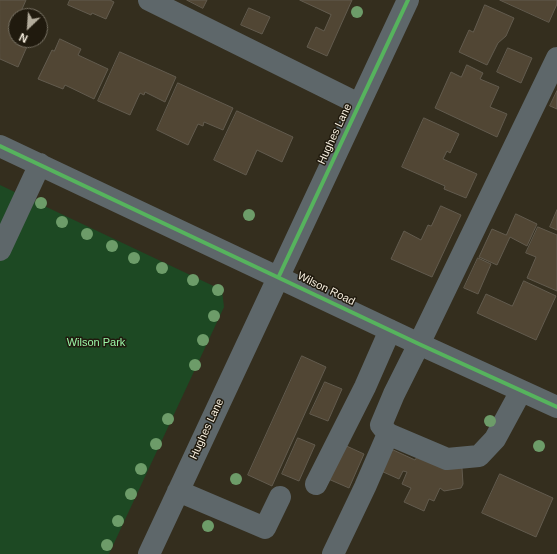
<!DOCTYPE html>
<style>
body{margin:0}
#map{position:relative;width:557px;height:554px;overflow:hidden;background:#342e1e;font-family:Helvetica,sans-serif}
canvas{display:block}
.north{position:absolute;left:8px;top:8px;width:40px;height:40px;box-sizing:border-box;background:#201a0e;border:1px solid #767062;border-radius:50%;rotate:205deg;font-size:11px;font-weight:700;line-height:16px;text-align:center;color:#f8f0e0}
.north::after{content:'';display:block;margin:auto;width:14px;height:18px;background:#b3ac9c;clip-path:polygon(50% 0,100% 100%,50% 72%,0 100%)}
</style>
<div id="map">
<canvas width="557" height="554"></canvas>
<div class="north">N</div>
</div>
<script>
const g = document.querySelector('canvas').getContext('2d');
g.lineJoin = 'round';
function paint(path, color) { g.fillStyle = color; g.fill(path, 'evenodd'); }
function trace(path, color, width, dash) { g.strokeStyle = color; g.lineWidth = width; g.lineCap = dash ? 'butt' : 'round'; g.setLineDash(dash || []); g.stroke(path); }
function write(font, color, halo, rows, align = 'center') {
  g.font = font + ' Helvetica,sans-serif'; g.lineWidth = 3; g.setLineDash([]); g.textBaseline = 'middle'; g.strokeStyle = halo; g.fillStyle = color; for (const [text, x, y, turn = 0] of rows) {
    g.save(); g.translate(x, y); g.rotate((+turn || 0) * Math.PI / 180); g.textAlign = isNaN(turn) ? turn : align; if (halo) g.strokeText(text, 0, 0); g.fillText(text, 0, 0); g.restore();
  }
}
const green = new Path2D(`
 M0 185 222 290 224 307 109 554H0Z`);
const building = new Path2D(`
 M0 0H26L19 16H16V23L11 34 16 36V40H24L29 42 18 67 0 59Z
 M70 0H110L114 2 106 19 92 13 91 15 68 5Z
 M187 0H207L203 8Z
 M300 0H352L327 56 307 47 316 27 324 31 331 15Z
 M500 0H557V4L549 22Z
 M485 5 514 18 506 36 498 43 487 65 459 52 469 30 473 32Z
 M249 8 270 17 262 34 241 25Z
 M60 39 81 49 78 55 108 69 94 99 65 85 63 89 38 79 52 50 54 51Z
 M508 48 532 58 521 83 497 72Z
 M120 52 176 77 165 102 145 92 144 95 140 93 130 115 98 101Z
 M467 65 483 73 480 79 499 87 490 107 507 114 497 137 435 108 451 72 461 77Z
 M178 83 233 108 223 130 204 122 203 126 198 124 188 145 157 130Z
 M557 91V109L550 106Z
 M237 111 293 137 282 162 257 150 246 175 214 160Z
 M424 118 459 134 450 153 447 151 443 159 477 174 466 198 444 189 445 186 402 167Z
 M441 206 461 215 432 277 391 259 404 231 421 240 428 225 431 226Z
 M557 210V230L550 227Z
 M516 214 537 224 527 246 510 237 497 265 479 257 492 229 506 235Z
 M538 227 557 235V291L527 278 536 257 526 253Z
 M478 258 491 264 478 294 464 288Z
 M524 281 556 296 536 340 477 313 486 294 512 306Z
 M302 356 326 367 272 486 248 475Z
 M325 382 342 389 328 421 310 414Z
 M298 438 315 445 299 481 282 474Z
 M342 444 364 454 349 488 326 478Z
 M391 449 415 460 417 457 462 468 463 484 461 488 444 491 440 488 434 501 429 499 424 511 404 502 411 488 402 484 407 472 403 471 399 479 381 471Z
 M500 474 553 498 536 537 482 513Z`);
const minor = new Path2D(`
 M149 0 359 104
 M0 146 419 344 557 407
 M0 250 40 164
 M388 434 447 459 479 456 495 439 521 391
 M316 484 365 387 390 330
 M178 491 265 528 280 497
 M149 554 408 0
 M333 554 365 487 388 434 381 425 394 394 419 344 557 58`);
const cycleway = new Path2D(`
 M0 146 419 344 557 407
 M279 276 408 0`);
const trees = [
 [357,12],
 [41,203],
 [249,215],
 [62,222],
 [87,234],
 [112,246],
 [134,258],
 [162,268],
 [193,280],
 [218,290],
 [214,316],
 [203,340],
 [195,365],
 [168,419],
 [490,421],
 [156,444],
 [539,446],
 [141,469],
 [236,479],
 [131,494],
 [118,521],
 [208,526],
 [107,545]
];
const streetNames = [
 ["Hughes Lane",335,134,-65],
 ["Wilson Road",326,289,26],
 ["Hughes Lane",207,429,-65]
];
const parkNames = [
 ["Wilson Park",96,343]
];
paint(green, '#1d4923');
paint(building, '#514634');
trace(building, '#625b4e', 1);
trace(minor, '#5e676a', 22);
trace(cycleway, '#56b35d', 4);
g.fillStyle = '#6d9c69';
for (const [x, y] of trees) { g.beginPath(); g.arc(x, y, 6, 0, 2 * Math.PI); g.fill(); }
write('11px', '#f8f0e0', '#201a0e', streetNames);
write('11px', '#9bf6a7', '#201a0e', parkNames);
</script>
